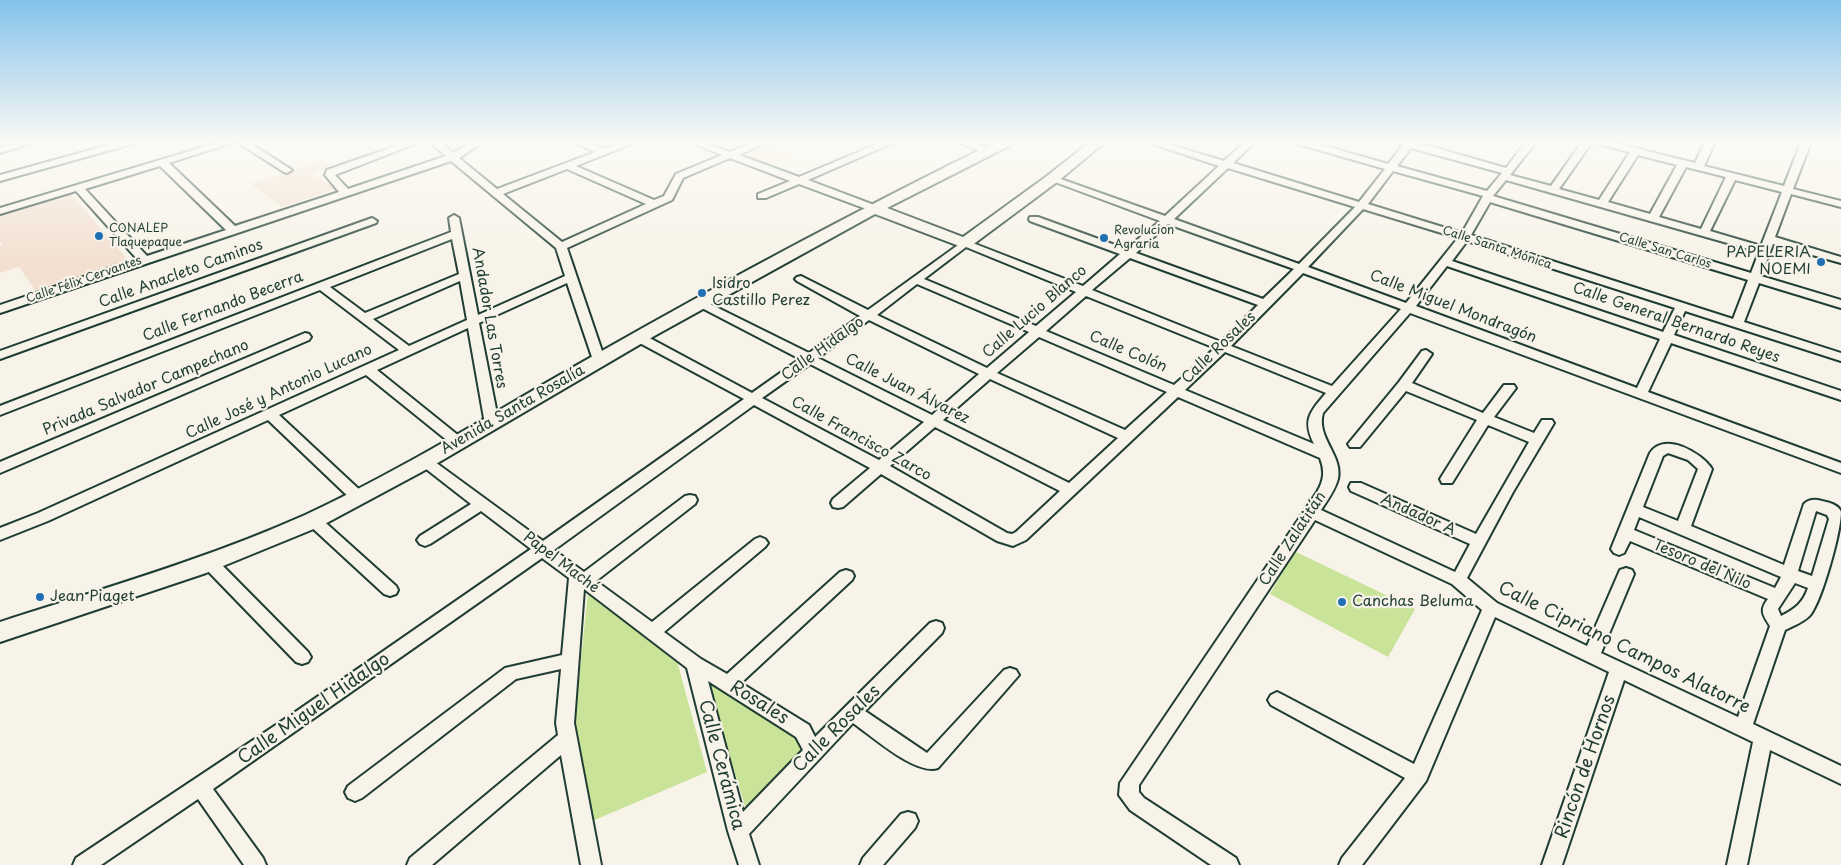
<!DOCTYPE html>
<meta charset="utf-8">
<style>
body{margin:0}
canvas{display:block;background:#f7f3e8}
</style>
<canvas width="1841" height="865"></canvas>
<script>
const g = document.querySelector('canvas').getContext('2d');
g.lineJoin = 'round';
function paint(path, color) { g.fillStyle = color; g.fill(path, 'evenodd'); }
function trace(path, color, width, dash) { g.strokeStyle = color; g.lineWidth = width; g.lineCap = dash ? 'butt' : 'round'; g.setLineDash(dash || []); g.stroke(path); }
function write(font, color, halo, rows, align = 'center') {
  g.font = font + ' "Playpen Sans",sans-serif'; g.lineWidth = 4.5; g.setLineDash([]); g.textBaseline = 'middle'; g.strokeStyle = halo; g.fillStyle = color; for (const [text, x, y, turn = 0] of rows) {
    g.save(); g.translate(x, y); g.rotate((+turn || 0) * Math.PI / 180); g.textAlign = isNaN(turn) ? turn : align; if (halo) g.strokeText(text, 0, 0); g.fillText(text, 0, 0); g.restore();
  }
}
const built = new Path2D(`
 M770 143 796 153 767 166 740 155Z
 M323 161 332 167 312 174 336 189 282 207 251 184Z
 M70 193 128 260 36 291 19 267 0 273V246L3 245 0 241V214Z`);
const green = new Path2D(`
 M1294 551 1415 609 1388 657 1270 594Z
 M588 592 613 604 676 657 707 772 590 822 574 727Z
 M705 674 801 732 809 753 747 813Z`);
const street = new Path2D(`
 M19 142H34L0 153V147Z
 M119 142H134L132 144 0 181V175Z
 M220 142H234L169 163 235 226 339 192 325 175 327 170 407 142H420L335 175 348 189 446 156 429 142H440L453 153 472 142H483L459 158 497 189 595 152 573 142H586L604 149 623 142H636L576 166 654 200 664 196 676 174 722 155 690 142H703L730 152 754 142H767L739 155 799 177 882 142H895L808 180 877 206 878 208 877 210H869L799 184 766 198H758V194L790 181 730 158 683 178 672 200 567 248 605 360 599 364 593 360 567 283 479 323 499 424 497 427H487L485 424 468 328 377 370 464 440 466 443 464 446H454L366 375 279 415 364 494 366 498 364 502 359 503 354 502 268 420 48 521 0 540V528L38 513 399 350 320 290 0 415V406L451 232 449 218 454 215 459 218 478 315 565 276 556 248 451 161 0 313V305L137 259 76 191 0 214V208ZM160 166 226 230 147 256 85 189ZM567 169 646 204 562 242 503 194ZM452 239 459 274 365 313 330 287ZM460 281 467 320 409 346 373 319Z
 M237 142H248L292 170 287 173 284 172Z
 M958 142H971L993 151 991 153H985Z
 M1147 142H1161L1224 161 1245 142H1255L1233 163 1359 202 1385 169 1298 144 1296 142H1311L1388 164 1403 145 1396 142H1415L1506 168 1526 142H1536L1510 175 1551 186 1582 142H1592L1559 189 1599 200 1630 152 1598 144 1596 142H1611L1695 163 1705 142H1715L1704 166 1784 186 1801 142H1811L1793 189 1841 201V207L1791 194 1775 237 1841 257V263L1773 244 1761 276 1841 300V308L1759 283 1744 322 1841 353V361L1685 311 1674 335 1841 391V400L1671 343 1648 392 1841 463V473L1410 313 1323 413C1316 438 1343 455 1338 479 1335 490 1327 501 1321 510L1455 572 1470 544 1351 491 1349 487 1351 483H1361L1476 534 1529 442 1488 425 1452 483H1442L1440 479 1477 420 1406 391 1360 447H1350L1348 444 1399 382 1422 351 1426 350 1432 354 1412 383 1483 413 1504 385H1514L1516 388 1494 417 1534 433 1542 420H1552L1554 423 1513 492 1467 578 1497 603 1587 646 1620 570 1626 568 1632 570 1634 574 1601 653 1738 717 1770 626C1763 615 1759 610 1768 599L1630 541 1624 553 1619 555 1614 553 1611 549 1650 453C1664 431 1702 453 1712 469L1691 526 1784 565 1804 504C1809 499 1815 499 1822 501 1828 502 1839 505 1841 512 1841 531 1823 597 1811 614 1806 621 1793 626 1785 630L1753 724 1841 766V784L1770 750 1747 865H1727L1753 742 1624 680 1562 865H1542L1609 672 1495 617 1426 781 1362 865H1339L1342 858 1405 778 1271 705 1268 700 1271 695 1277 692 1283 695 1414 764 1482 610 1452 584 1315 520 1139 785V792L1144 798 1236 858 1239 865H1211L1130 810 1119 795 1120 783 1317 492C1324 480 1325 471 1320 458L1178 397 1026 540 1013 546 997 541 881 474 843 507 838 508 833 507 831 503 833 499 870 468 754 405 554 550 584 572 685 496 690 495 695 496 697 500 695 504 596 581 652 622 755 539 760 537 765 539 768 543 765 547 664 632 701 659 727 674 840 572 846 570 852 572 854 576 852 580 741 683 809 725 815 737 930 623 936 621 942 623 944 628 942 633 865 711 927 753 1004 670 1010 668 1016 670 1019 675 938 768C916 776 872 736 853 723L749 834 759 865H739L728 831 687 668 584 589 574 723 601 865H581L561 755 432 865H407L410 858 558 735 556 723 561 669 516 679 362 798 355 801 348 798 345 792 348 786 505 668 562 655 569 578 542 558 213 789 263 858 266 865H244L198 799 101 865H73L76 858 294 713 531 549 481 511 430 544 425 546 420 544 417 540 420 536 471 504 421 465 419 462 421 459H431L543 541 744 399 636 341 634 338 636 335H644L752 393 800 359 698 306 696 304 698 302H706L809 353 860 316 797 281 795 279 797 277 801 276 868 310 965 240 1083 286 1120 254 1030 221 1029 219 1030 217H1038L1126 249 1160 221 1047 179 1049 177H1055L1165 216 1219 166ZM1411 148 1502 173 1487 191 1397 166ZM1638 155 1677 165 1650 214 1608 202ZM1686 167 1726 177 1701 229 1659 217ZM1228 168 1355 207 1299 264 1174 219ZM1393 171 1483 196 1462 233 1368 204ZM1506 180 1759 252 1751 273 1493 196ZM1735 180 1782 192 1761 246 1710 231ZM1490 202 1748 280 1733 319 1471 235ZM1363 209 1458 238 1406 303 1308 267ZM1168 224 1294 269 1263 299 1136 253ZM1467 241 1675 308 1663 332 1452 261ZM966 247 1076 292 1036 326 924 279ZM1130 258 1258 305 1221 342 1092 290ZM1447 266 1660 339 1637 388 1416 306ZM1303 273 1401 309 1332 386 1231 346ZM917 284 1029 332 987 368 877 315ZM1086 296 1215 348 1174 385 1046 331ZM869 320 979 374 932 415 818 358ZM1039 337 1167 392 1125 430 997 373ZM1225 352 1326 393C1310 412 1302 420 1314 444L1185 390ZM810 364 924 422 879 460 762 398ZM990 379 1118 438 1069 483 943 420ZM935 427 1060 491 1016 532 1012 534 1007 533 890 466ZM1668 453 1688 460 1698 469 1678 521 1643 507 1663 456ZM1816 511 1827 515 1829 519 1812 576 1798 571ZM1639 517 1781 577 1775 588 1634 530ZM1795 583 1808 588C1803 603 1795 609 1781 616L1778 609ZM708 681 796 737 803 750 743 812Z
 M372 218 377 221 376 223 0 359V351Z
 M305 333 309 334 311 337 309 340 0 473V462Z
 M313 515 318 516 396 586 398 590 396 594 390 596 384 594 308 524 305 520 308 516Z
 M210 557 216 559 308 652 311 657 308 662 302 664 296 662 204 567 202 563 204 559Z
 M908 812 915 814 918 821 915 828 883 865H860L863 858 901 814Z`);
const secondary = new Path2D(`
 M996 142H1013L1011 145 887 208 963 237 1047 176 1090 142H1105L1057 182 971 246H959L875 214 656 335 429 468 321 526 206 573 0 642V622C102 589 206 559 305 515 404 469 497 410 593 356 725 281 859 209 996 142Z`);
const markers = [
 [99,236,5,"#1f6fb2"],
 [1104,238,5,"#1f6fb2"],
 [1821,262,5,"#1f6fb2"],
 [702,293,5,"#1f6fb2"],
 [40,597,5,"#1f6fb2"],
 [1342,602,5,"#1f6fb2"]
];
const farPoinames = [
 ["CONALEP",109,229],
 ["Tlaquepaque",109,243],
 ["Revolucion",1114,231],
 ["Agraria",1114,245]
];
const farStreetnames = [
 ["Calle Santa Mónica",1497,248,18],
 ["Calle San Carlos",1665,251,17],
 ["Calle Félix Cervantes",84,280,-19]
];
const poiNames = [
 ["PAPELERIA",1811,253,"right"],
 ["NOEMI",1811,270,"right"],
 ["Isidro",712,284],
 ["Castillo Perez",712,301],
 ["Jean Piaget",50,597],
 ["Canchas Beluma",1352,602]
];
const streetNames = [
 ["Calle Anacleto Caminos",181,274,-20],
 ["Calle Fernando Becerra",223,307,-21],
 ["Calle Miguel Mondragón",1453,307,21],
 ["Calle Lucio Blanco",1035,312,-41],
 ["Andador Las Torres",489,318,80],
 ["Calle General Bernardo Reyes",1676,323,19],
 ["Calle Rosales",1219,348,-44],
 ["Calle Hidalgo",823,349,-36],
 ["Calle Colón",1128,352,23],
 ["Privada Salvador Campechano",146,388,-23],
 ["Calle Juan Álvarez",907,389,27],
 ["Calle José y Antonio Lucano",279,392,-25],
 ["Avenida Santa Rosalía",513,410,-30],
 ["Calle Francisco Zarco",861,439,29],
 ["Andador A",1418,515,24],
 ["Calle Zalatitán",1293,539,-57],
 ["Papel Maché",561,563,37],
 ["Tesoro del Nilo",1702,565,23]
];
const nearStreetnames = [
 ["Calle Cipriano Campos Alatorre",1624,648,26],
 ["Rosales",759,703,32],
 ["Calle Miguel Hidalgo",314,709,-35],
 ["Calle Rosales",837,729,-45],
 ["Calle Cerámica",721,765,75],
 ["Rincón de Hornos",1586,767,-71]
];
paint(built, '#f2e0d0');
paint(green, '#c9e399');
trace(street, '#1f3d34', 4);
trace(secondary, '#1f3d34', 4);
paint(street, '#f7f3e8');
paint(secondary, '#f7f3e8');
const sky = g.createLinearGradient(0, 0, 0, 263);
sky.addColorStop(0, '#83c1ea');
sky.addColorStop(0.54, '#fbfaf5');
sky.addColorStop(1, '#fbfaf500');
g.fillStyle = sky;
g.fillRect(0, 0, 1841, 263);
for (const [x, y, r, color] of markers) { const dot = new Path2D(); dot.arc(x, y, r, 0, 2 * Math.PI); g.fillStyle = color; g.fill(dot); trace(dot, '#f7f3e8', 2); }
write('12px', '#1f3d34', '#f7f3e8', farPoinames, 'left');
write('12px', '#1f3d34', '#f7f3e8', farStreetnames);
write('15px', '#1f3d34', '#f7f3e8', poiNames, 'left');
write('15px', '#1f3d34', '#f7f3e8', streetNames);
write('18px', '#1f3d34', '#f7f3e8', nearStreetnames);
</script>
